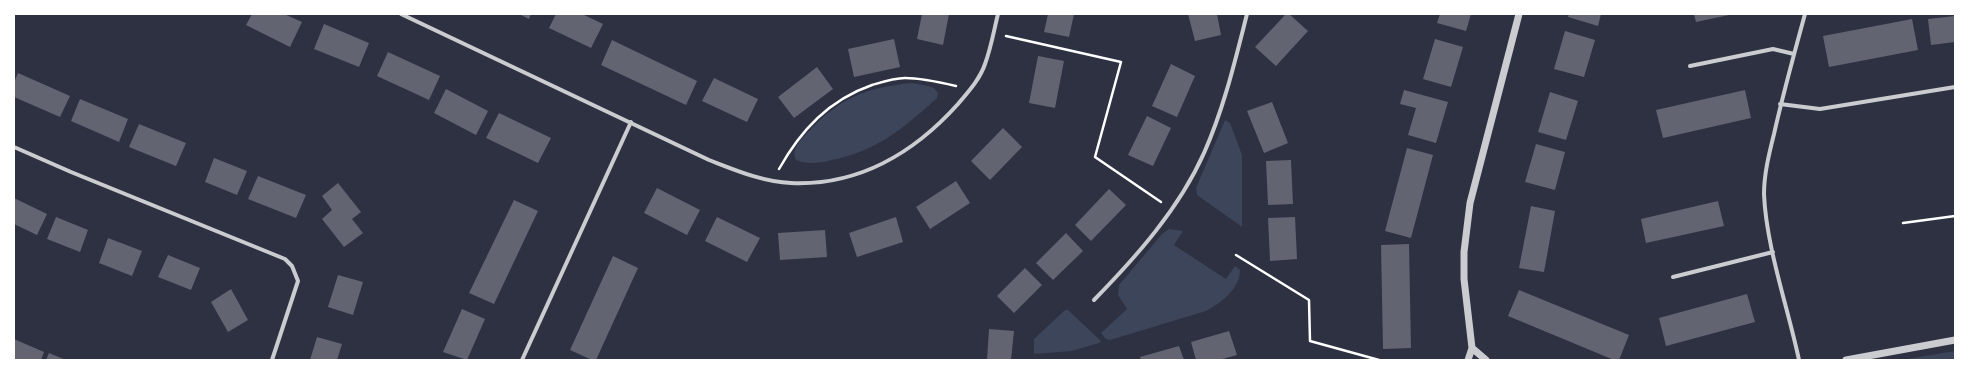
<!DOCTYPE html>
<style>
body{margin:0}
#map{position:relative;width:1969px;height:374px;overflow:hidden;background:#2d3142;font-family:"Fira Sans",sans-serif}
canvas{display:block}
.frame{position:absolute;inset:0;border:15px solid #fff;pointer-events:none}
</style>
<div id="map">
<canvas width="1969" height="374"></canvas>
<div class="frame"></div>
</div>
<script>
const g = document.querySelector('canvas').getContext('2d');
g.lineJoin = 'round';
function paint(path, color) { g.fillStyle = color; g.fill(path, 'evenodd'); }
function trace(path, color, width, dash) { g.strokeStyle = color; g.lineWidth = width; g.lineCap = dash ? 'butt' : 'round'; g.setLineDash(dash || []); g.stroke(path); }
const green = new Path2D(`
 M912 83 928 86 934 88 938 93 937 98C904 128 877 151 832 160 820 163 808 165 796 160 791 149 800 141 807 133 838 99 866 87 912 83Z
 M1225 120 1230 123 1242 155V227L1197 195 1196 188Z
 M1169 229 1183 231 1174 245 1226 279 1235 266 1240 270C1240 289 1221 303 1206 311L1110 340 1106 339 1101 333 1127 309 1118 295 1119 285 1162 234Z
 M1065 310H1068L1101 341 1099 343 1072 351 1034 354V339Z
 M1955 351V360H1901Z`);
const building = new Path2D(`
 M252 14H284L302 22 290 47 246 25Z
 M519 14H531L529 19Z
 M556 14H582L603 24 591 48 549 28Z
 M922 14H949L943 45 917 39Z
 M1048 14H1074L1069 37 1044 32Z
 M1188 14H1217L1221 35 1195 41Z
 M1286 14H1289L1308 31 1276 66 1255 47Z
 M1440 14H1471L1466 31 1437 23Z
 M1569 14H1601L1598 26 1568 17Z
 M1694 14H1729V15L1696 22Z
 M1955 16V42L1931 45 1928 19Z
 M1912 19 1918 50 1829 67 1823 36Z
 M324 24 369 43 359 67 314 49Z
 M1565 31 1595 40 1584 77 1554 69Z
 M894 39 900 67 854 77 848 49Z
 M1435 39 1463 47 1451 87 1423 79Z
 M612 40 697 81 686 105 601 65Z
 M388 52 440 76 429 100 377 76Z
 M1038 56 1064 61 1055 108 1029 103Z
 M1171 64 1195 76 1177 117 1152 106Z
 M817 67 833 89 794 118 778 97Z
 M18 73 70 96 60 117 14 97V82Z
 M714 78 758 99 747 122 702 101Z
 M446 89 488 111 476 135 434 113Z
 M1404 90 1448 102 1436 143 1408 135 1416 108 1400 104Z
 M1745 90 1751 118 1663 138 1656 110Z
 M1550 92 1578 101 1566 140 1538 132Z
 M80 99 128 119 119 142 71 121Z
 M1272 102 1288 143 1264 153 1247 111Z
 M499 113 551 138 538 163 486 138Z
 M1147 116 1171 128 1153 166 1128 155Z
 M139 124 186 143 176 166 129 147Z
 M1003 128 1022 147 990 180 971 161Z
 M1536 144 1565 152 1555 190 1525 182Z
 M1407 148 1433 155 1411 238 1385 231Z
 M214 158 247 171 237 195 205 182Z
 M1291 160 1293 204 1268 205 1266 161Z
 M258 176 306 195 296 218 248 199Z
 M956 181 970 203 930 229 916 207Z
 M338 183 361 212 352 219 363 233 344 247 322 219 332 210 322 196Z
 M657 188 700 210 687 235 644 213Z
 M1109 189 1126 205 1091 241 1075 225Z
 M14 198 47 214 37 235 14 224Z
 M514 200 538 211 494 304 469 293Z
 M1718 201 1724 226 1646 243 1641 219Z
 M1531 206 1555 211 1544 272 1519 268Z
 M56 217 88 230 80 252 47 239Z
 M717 217 760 238 747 262 705 241Z
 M896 217 903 242 857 257 849 233Z
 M1295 217 1297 259 1270 261 1268 218Z
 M825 230 827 257 780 260 778 233Z
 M1066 233 1083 251 1053 280 1036 263Z
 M108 238 142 251 132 276 99 263Z
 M1409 244 1411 348 1383 349 1381 245Z
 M168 255 200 268 191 290 158 277Z
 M613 256 638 268 596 360H592L570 350Z
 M1025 268 1042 285 1014 313 997 296Z
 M338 275 363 282 353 315 328 307Z
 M231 289 248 320 228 332 211 302Z
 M1519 290 1629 335 1619 360H1614L1508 316Z
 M1747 294 1755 322 1666 346 1659 318Z
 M462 309 485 319 467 360 443 352Z
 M989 329 1014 331 1011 360H987Z
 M1229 331 1237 355 1219 360H1196L1191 342Z
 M317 337 342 344 337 360H310Z
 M14 339 44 352 41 360H14Z
 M1179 346 1184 360H1141L1140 357Z
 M49 353 66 360H46Z`);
const path = new Path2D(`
 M1006 36 1121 62 1095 157 1161 202
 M779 169C801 130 829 100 872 85 882 82 894 78 905 78 922 78 939 82 956 86
 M1903 223 1955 216
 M1236 255 1309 300 1310 341 1379 360`);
const minor = new Path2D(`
 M401 14 709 160C735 170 763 182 791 183 858 186 914 153 958 104 968 92 980 79 985 64 991 48 994 30 998 14
 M1690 66 1773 49 1794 54
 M1780 104 1820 109 1955 87
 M14 147 71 172 285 259 292 266 298 281 272 360
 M1673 277 1773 252
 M1094 300C1136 257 1179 209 1204 153 1224 108 1235 61 1247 14
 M522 360 631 122
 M1799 360C1788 308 1766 246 1764 194 1764 174 1769 154 1774 134 1783 94 1794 54 1805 14`);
const tertiary = new Path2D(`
 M1472 348 1486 360
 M1468 360 1472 348 1464 279V252L1470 203 1519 14
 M1846 360 1955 340`);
paint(green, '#3c4559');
paint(building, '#626471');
trace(path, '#fff', 2.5);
trace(minor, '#caccd0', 4);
trace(tertiary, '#caccd0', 7);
</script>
